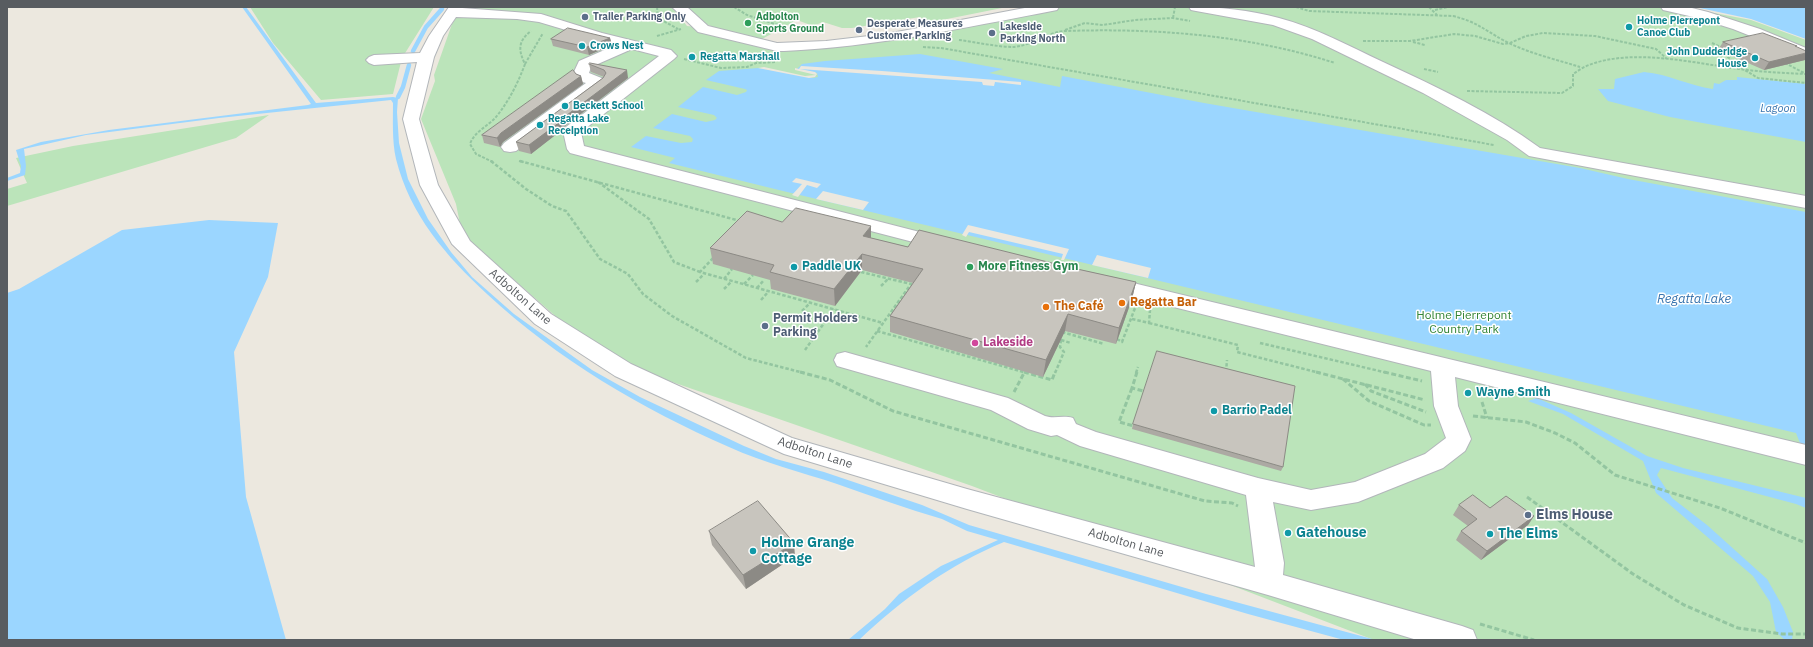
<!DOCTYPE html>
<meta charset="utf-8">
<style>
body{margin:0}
#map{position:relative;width:1813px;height:647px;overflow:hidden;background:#ece8df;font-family:"IBM Plex Sans",sans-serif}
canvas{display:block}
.frame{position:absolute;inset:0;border:8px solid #585c60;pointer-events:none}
</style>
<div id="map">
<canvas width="1813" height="647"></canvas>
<div class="frame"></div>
</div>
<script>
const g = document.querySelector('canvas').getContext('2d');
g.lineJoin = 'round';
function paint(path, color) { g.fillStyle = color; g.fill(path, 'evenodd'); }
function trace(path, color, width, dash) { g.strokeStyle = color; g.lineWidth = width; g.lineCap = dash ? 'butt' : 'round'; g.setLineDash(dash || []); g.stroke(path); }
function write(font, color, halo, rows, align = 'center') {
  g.font = font + ' "IBM Plex Sans",sans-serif'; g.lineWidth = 3; g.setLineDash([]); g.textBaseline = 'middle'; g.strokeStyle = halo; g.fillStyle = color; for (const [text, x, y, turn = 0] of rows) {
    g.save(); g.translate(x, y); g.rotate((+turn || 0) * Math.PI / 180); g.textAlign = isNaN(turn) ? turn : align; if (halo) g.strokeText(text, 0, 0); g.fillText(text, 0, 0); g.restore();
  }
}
const green = new Path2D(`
 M250 7H434L402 58 393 94 321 100 273 43Z
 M463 7H672L687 26 697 27 782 49 820 48 1046 7H1683L1751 20 1806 40V640H1374L972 486 603 358 462 234 456 204 421 119 435 81 434 75 452 24Z
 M683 7H1007L927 23 920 17 852 28H842L823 22 813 26 797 20 762 39C733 33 703 29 683 7Z
 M269 115 236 138 7 206V189L27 183 16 158 73 146Z`);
const water = new Path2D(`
 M242 7H246L316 103 393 97 398 98 397 112 399 143 408 179 428 219 451 252 472 277 514 314 592 370 640 397 744 446 776 459 824 472 922 505 969 525 1206 594 1376 640H1344L1248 614 1004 542C950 564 901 600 859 640H848L885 609 899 594 941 566 998 540 967 531 942 519C907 509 872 496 837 484 801 472 764 463 729 447 642 409 557 359 487 294 446 256 410 215 396 159 392 141 393 121 393 103L391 100 219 118 86 135 24 149 26 166 25 175 7 181V178L20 173 21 166 16 150 41 142 109 130 308 105 311 104Z
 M1695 7H1806V39L1751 19Z
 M920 54 1003 69 989 73 1060 87 1062 76 1204 103 1580 168 1628 179 1806 212V458L1796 433 783 191 669 163 675 158 631 147 646 136 681 143 692 142 693 139 690 136 653 128 672 114 706 122 715 120 717 118 714 115 678 107 703 87 737 95 746 92 747 90 745 89 706 80 719 71 759 68 813 78 818 77 817 73 797 69 802 64 825 61Z
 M1644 72C1669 74 1689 86 1713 89L1714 83 1719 84 1726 80H1737V77L1806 84V142L1670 117 1608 101 1598 89H1614L1615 79Z
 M209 220 278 223 268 277 234 352 246 497 286 640H7V293L19 289 122 230Z
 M1537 398 1571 413 1647 456 1683 468 1806 498V508L1796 504 1661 468 1657 475 1672 498 1707 525 1767 579 1783 607 1793 632 1792 640H1785L1776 632 1770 602 1753 576 1656 493 1643 461 1563 414 1528 401Z`);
const pier = new Path2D(`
 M801 66 882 71 1021 82V85L995 82 994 86 983 85 982 82 800 69 815 72 817 74 815 77 809 78 758 68 764 67 805 76 816 75 795 70V68L799 69Z
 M796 178 821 184 817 188 807 185 798 197 792 195 802 184 792 182Z
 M823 191 869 202 863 210 816 199Z
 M968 225 1069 249 1064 260H1061L1063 254 969 232 966 237 962 235Z
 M1097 255 1151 268 1148 278 1092 265Z`);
const stream = new Path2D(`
 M413 51 426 27 442 9
 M398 97 403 87 409 65`);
const pathFar2 = new Path2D(`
 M657 7 658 18 678 29
 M734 7 747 15 778 25
 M1296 7 1309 11 1453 16C1477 22 1483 29 1503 40 1527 53 1555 59 1580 67
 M1429 7 1437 15
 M1435 10 1448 7
 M1173 18 1175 7
 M1065 30 1085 23 1103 25 1135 20 1173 18 1190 21
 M657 36 681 29
 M959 40C976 42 997 47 1013 47 1031 46 1048 32 1065 31 1157 28 1248 35 1335 63
 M1363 41H1410L1454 34 1475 36 1503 44 1510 43 1526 36 1543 33 1595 36 1656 49 1667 59
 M1413 42 1425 45
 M1712 43 1723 48 1724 54 1743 69 1758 78 1806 83
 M923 47 941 48 1494 145
 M684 59 721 68 747 67 756 63 775 62
 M1785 63 1806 74
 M525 64 543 33
 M1424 69 1438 72
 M1467 91 1562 93 1573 86V74C1578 71 1583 67 1589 65 1633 48 1694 63 1739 69 1761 72 1784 73 1806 74
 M519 161 524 162
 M493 162 476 154 470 144C474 132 488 126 496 117 509 101 518 83 525 64 518 50 518 41 531 31`);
const pathFar1 = new Path2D(`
 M491 161 526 189 552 206 566 211 600 259 628 274 643 294 672 316 746 358 804 373
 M520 161 740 221
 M598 182 649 219 674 262 700 272
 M713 258 700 272 883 323
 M861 272 911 284 866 347
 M724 279 732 269
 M696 282 704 274
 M744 284 753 275
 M881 286 888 279
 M757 288 764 280
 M724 289 732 281
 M761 300 769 291
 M802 311 811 302
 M1132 319 1149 323 1150 310
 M1149 323 1238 345 1237 352 1320 373
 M877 331 1027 373
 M1062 332 1104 344
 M1117 339 1122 342 1135 308
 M1061 340 1071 343
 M1260 343 1388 373
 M805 350 834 309
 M1226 372 1227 360
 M1055 373 1064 352 1060 347 1061 340H1059
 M1136 373 1138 367`);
const path = new Path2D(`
 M800 372 830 380 893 411 1205 501 1232 503 1238 506
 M1024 372 1052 380 1055 372
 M1137 372 1132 388 1147 392
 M1316 372 1425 400
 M1384 372 1422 381
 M1343 379 1369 401 1424 425H1431
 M1365 384 1371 391 1426 412
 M1132 388 1119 422 1134 426
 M1014 392 1024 373
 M1482 402 1487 418
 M1473 416 1526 422 1555 433 1575 443 1615 475 1720 508 1806 543
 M1527 497 1633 574 1684 605 1738 628 1782 634H1806
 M1480 624 1534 640`);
const minor = new Path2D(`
 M449 7 541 14 602 33 671 50 677 56 674 59 581 132 584 146 951 240 954 244 951 248 944 250 570 153 567 149 563 131 566 127 659 56 632 49 591 67 589 73 604 79 606 82 604 85 516 151 510 152 504 151 501 147 504 143 586 83 579 81 573 74 579 61 616 45 539 22 517 19 456 17 443 36 434 57 419 119 438 185 470 241 551 314 631 364 792 438 967 489 1255 567 1246 495 1080 446 1057 435 1051 436 1028 429 991 410 837 366 834 360 837 354 845 352 1008 398 1045 416C1054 419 1063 415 1073 418L1076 424 1096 432 1258 478 1311 490 1355 482 1425 454 1446 438 1434 406 1431 371 1097 288 1094 283 1097 278 1104 276 1806 445V465L1455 377 1458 406 1471 439 1465 451 1443 468 1358 502 1311 510 1273 502 1284 563 1283 575 1462 626 1473 630 1477 640H1417L1268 595 967 509 784 454 615 376 535 324 452 244 420 185 403 119 417 62 374 65 369 63 366 60 369 57 374 55 420 53 429 36Z
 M672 7H687L708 26 777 43 826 41 886 34 1030 7H1059L1057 10 1052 11C963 28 875 47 784 51H777L698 32Z
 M1189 7C1219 7 1250 10 1279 18 1316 28 1349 46 1383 62 1437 87 1492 113 1540 148L1806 196V208L1529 156 1507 140 1423 93 1312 39 1273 25 1196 11 1191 10Z
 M1661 7H1688L1708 12 1760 29 1806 48V58L1733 29 1698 18 1663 10Z`);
const wall = new Path2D(`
 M610 38 612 45 589 55 553 46 551 39Z
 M1723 42 1796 47 1805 60 1764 70 1718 50Z
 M589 64 628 78 565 126 558 133 531 154 519 151 516 142 604 77 591 72Z
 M576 74 581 76 583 84 503 142 500 147 484 143 482 135Z
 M782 222 871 238 908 247 1068 267 1136 282 1132 299 1116 344 1065 331 1043 377 890 332V316L913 283 862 270 835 306 771 289 770 280 713 264 710 248Z
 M1133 424 1283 467 1281 471 1132 429Z
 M1459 505 1490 508 1534 516 1528 525 1481 560 1456 540 1461 531 1468 526 1453 515Z
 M709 531 795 556 746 589 712 545Z`);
const shadedWall = new Path2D(`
 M610 38 612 45 589 55 587 47Z
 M1806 53V58L1805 60 1764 70 1769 62Z
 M627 70 628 78 565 126 558 133 531 154 529 145 563 118Z
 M581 76 583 84 503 142 500 147 497 138 501 133Z
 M871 226V243L863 236Z
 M862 254V270L835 306 834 289Z
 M1136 282 1132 299 1116 344 1119 328Z
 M1068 314 1065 331 1043 377 1046 360Z
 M1534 516 1528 525 1481 560 1487 551Z
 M794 543 795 556 746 589 743 575Z`);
const building = new Path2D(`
 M568 28 610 38 587 47 551 39Z
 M1763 33 1797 46H1795L1806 51V53L1769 62 1723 42Z
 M590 63 627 70 563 118 556 125 529 145 516 142 603 78 606 73 604 70 589 64Z
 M573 70 576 74 581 76 501 133 497 138 482 135Z
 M796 208 871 226 863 236 908 247 919 230 1068 267 1136 282 1119 328 1068 314 1046 360 890 316 923 269 862 254 834 289 770 272 774 265 710 248 747 211 782 222Z
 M1157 351 1295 386 1283 467 1133 424Z
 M1473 495 1490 508 1506 496 1534 516 1487 551 1461 531 1477 519 1459 505Z
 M758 501 794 543 743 575 709 531Z`);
const markers = [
 [585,17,4,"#5c6f8a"],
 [748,23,4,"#2e9e5b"],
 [1629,27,4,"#0f9aa8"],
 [859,30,4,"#5c6f8a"],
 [992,33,4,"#5c6f8a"],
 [582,46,4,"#0f9aa8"],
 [692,57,4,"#0f9aa8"],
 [1755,58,4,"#0f9aa8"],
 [565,106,4,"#0f9aa8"],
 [540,125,4,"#0f9aa8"],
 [794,267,4,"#0f9aa8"],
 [970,267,4,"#2e9e5b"],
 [1122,303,4,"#e8710a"],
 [1046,307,4,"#e8710a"],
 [765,326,4,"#5c6f8a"],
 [975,343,4,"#d1479c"],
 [1468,393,4,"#0f9aa8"],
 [1214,411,4,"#0f9aa8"],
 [1528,515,4,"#5c6f8a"],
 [1288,533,4,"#0f9aa8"],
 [1490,534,4,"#0f9aa8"],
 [753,551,4,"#0f9aa8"]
];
const farServicenames = [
 ["Trailer Parking Only",593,17],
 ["Desperate Measures",867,24],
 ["Customer Parking",867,36],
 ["Lakeside",1000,27],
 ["Parking North",1000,39]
];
const farLeisurenames = [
 ["Adbolton",756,17],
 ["Sports Ground",756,29]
];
const farCulturenames = [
 ["Holme Pierrepont",1637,21],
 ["Canoe Club",1637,33],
 ["Crows Nest",590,46],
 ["John Dudderidge",1747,52,"right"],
 ["House",1747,64,"right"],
 ["Regatta Marshall",700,57],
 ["Beckett School",573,106],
 ["Regatta Lake",548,119],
 ["Receiption",548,131]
];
const farWaternames = [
 ["Lagoon",1778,109]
];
const cultureNames = [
 ["Paddle UK",802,267],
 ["Wayne Smith",1476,393],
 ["Barrio Padel",1222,411]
];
const leisureNames = [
 ["More Fitness Gym",978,267]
];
const streetNames = [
 ["Adbolton Lane",520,297,41],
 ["Adbolton Lane",815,453,18],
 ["Adbolton Lane",1126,543,16]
];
const foodNames = [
 ["Regatta Bar",1130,303],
 ["The Café",1054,307]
];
const parkNames = [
 ["Holme Pierrepont",1464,316],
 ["Country Park",1464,330]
];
const serviceNames = [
 ["Permit Holders",773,319],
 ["Parking",773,333]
];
const hotelNames = [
 ["Lakeside",983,343]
];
const waterNames = [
 ["Regatta Lake",1694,299]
];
const nearServicenames = [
 ["Elms House",1536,515]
];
const nearCulturenames = [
 ["Gatehouse",1296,533],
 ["The Elms",1498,534],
 ["Holme Grange",761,543],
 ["Cottage",761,559]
];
paint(green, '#bbe4ba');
paint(water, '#9bd6ff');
paint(pier, '#ece8df');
trace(stream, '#9bd6ff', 4.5);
trace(minor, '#b2b6ba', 2);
trace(pathFar2, '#93c5a0', 2, [3, 1.5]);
trace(pathFar1, '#93c5a0', 2.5, [3.5, 2]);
trace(path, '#93c5a0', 3, [5, 2.5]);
paint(minor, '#fff');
paint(wall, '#aca9a3');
paint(shadedWall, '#8c8a85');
paint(building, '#c8c5be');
trace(building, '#8c8a85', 1);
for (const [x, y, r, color] of markers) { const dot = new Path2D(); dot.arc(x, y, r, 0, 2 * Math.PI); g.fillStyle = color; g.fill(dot); trace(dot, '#fff', 1.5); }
write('bold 10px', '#4e5e75', '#fff', farServicenames, 'left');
write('bold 10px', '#27864d', '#fff', farLeisurenames, 'left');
write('bold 10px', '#0d838f', '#fff', farCulturenames, 'left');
write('italic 11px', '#3a76b0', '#fff', farWaternames);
write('bold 12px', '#0d838f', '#fff', cultureNames, 'left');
write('bold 12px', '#27864d', '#fff', leisureNames, 'left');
write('12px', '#585c60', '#fff', streetNames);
write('bold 12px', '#c56008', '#fff', foodNames, 'left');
write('12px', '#338435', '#fff', parkNames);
write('bold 12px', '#4e5e75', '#fff', serviceNames, 'left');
write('bold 12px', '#b23c85', '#fff', hotelNames, 'left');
write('italic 13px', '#3a76b0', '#fff', waterNames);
write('bold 14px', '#4e5e75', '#fff', nearServicenames, 'left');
write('bold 14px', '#0d838f', '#fff', nearCulturenames, 'left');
</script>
